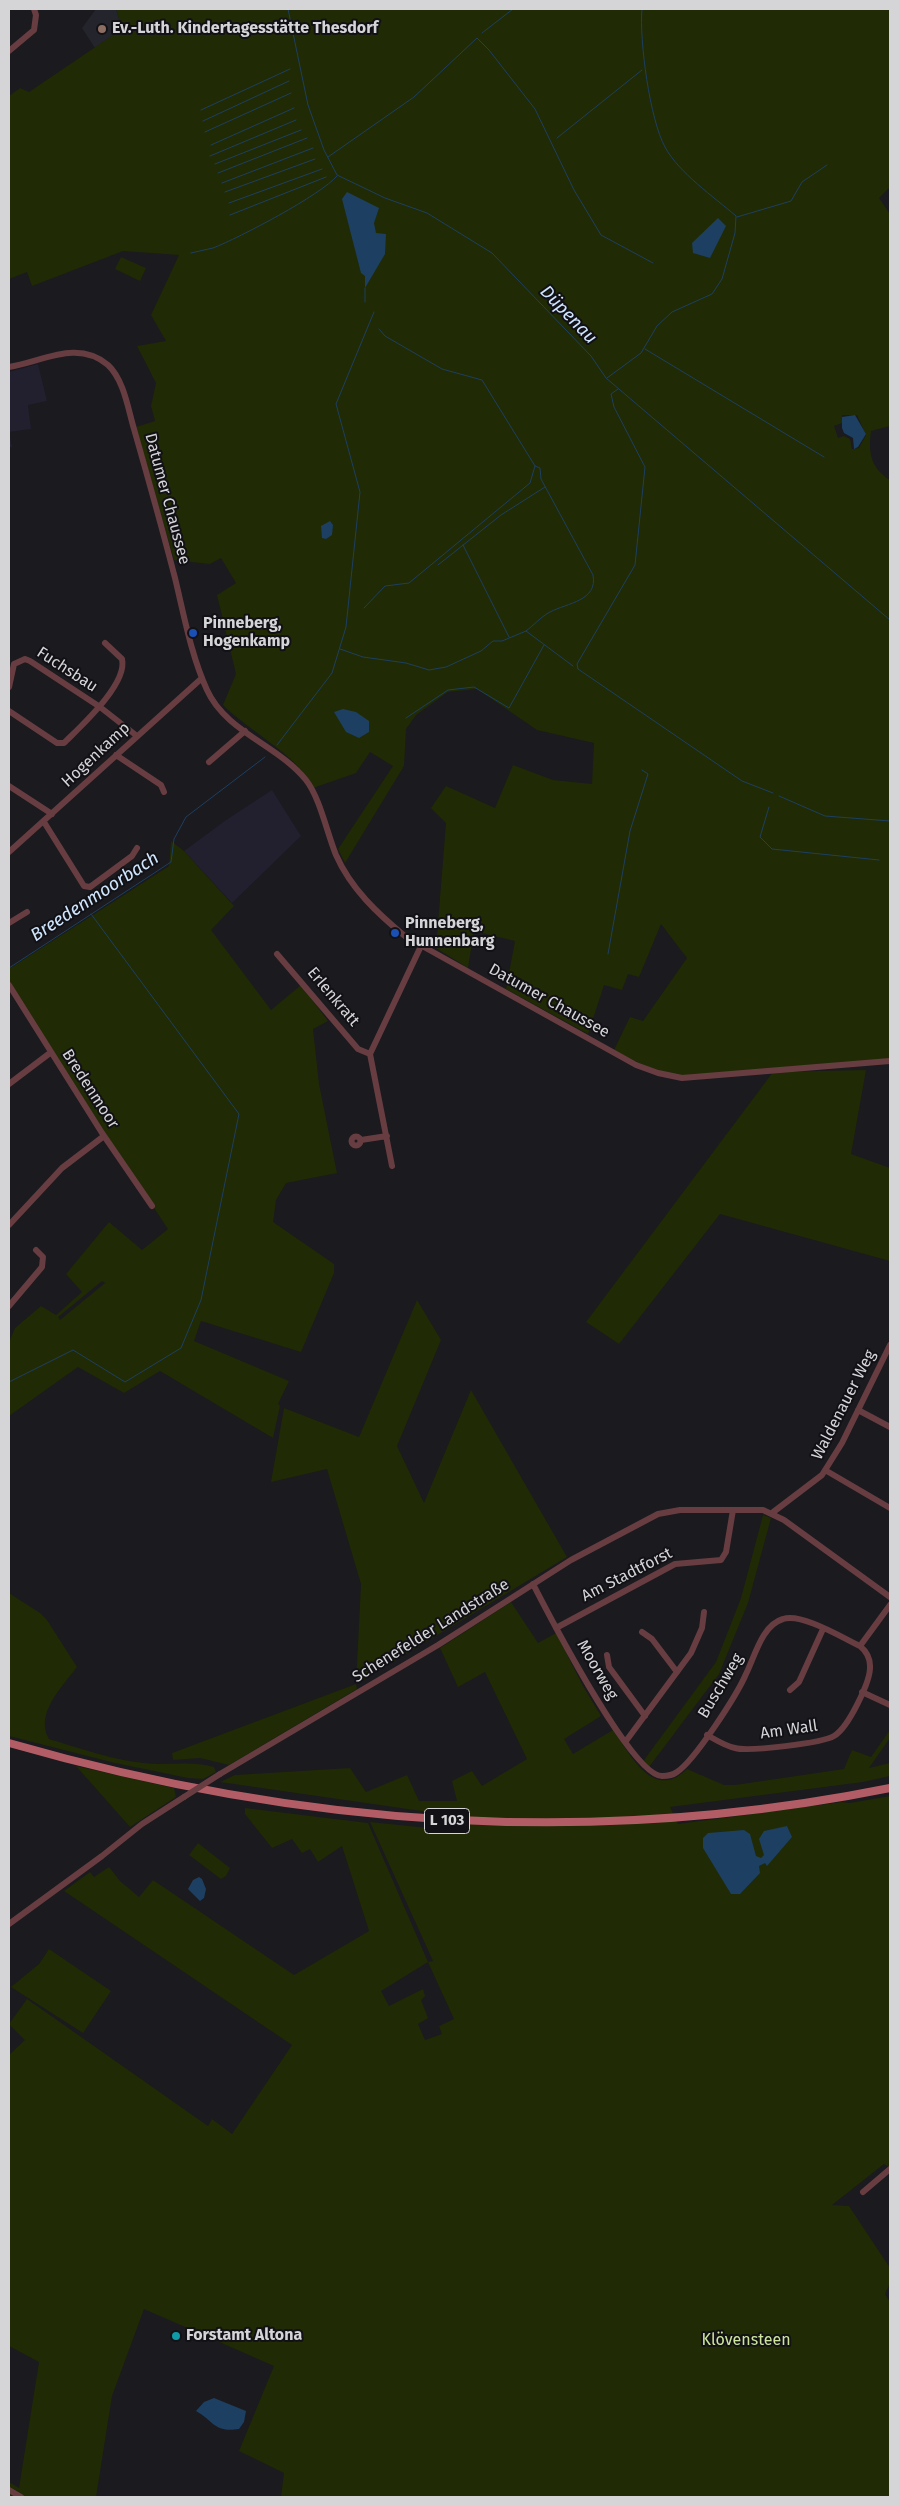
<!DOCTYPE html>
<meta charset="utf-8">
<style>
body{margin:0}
#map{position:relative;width:899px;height:2506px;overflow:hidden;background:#1a1a1f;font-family:"Fira Sans",sans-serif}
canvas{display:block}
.frame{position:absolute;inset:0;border:10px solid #d5d5d8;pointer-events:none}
</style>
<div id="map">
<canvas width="899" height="2506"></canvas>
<div class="frame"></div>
</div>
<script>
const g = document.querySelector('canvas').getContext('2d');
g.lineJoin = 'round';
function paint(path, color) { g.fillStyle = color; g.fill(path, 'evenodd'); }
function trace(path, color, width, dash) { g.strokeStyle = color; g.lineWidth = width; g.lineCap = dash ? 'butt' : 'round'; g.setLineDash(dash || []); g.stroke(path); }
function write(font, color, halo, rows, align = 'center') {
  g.font = font + ' "Fira Sans",sans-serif'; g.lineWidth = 4; g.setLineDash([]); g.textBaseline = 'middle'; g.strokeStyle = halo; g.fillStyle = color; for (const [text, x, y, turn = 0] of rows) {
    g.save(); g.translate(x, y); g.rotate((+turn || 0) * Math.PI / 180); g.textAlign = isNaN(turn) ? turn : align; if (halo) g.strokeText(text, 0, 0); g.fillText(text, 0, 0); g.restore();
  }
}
const commercial = new Path2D(`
 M38 364 47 401 28 405 31 429 9 432 12 447H9V372Z
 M272 790 301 836 232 903 184 851 226 820Z`);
const built = new Path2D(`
 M96 9H116L122 29 95 48 82 28Z`);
const green = new Path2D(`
 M116 9H890V187L879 198 890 214V426L871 431C868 453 871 468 890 480V1059L681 1076C656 1071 636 1063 614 1050L630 1017 643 1021 687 958 661 924 639 977 628 974 622 990 604 985 588 1034 506 989 515 941 474 931 468 968 436 948 446 823 431 808 446 786 495 808 513 765 553 780 592 784 594 743 537 730 477 689 448 692 416 715 406 729 404 766 345 863 338 849 393 766 370 752 356 773 313 788C302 758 247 730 223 705L236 674 217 595 236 583 221 558 210 564 174 560 136 427 155 421 151 406 156 383 137 346 166 341 151 315 179 255 123 251 32 286 27 272 9 279V96L20 88 29 92 122 29ZM842 415H857L866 435 859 448 852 449 850 439 844 436 838 438 834 426 842 423Z
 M121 257 146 268 140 281 115 269Z
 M171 841 184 851 234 906 211 930 271 1010 301 985 328 1021 313 1029 319 1084 337 1173 286 1183 276 1200 273 1222 334 1264V1273L301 1352 201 1321 194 1341 289 1381 278 1404 280 1406 273 1438 160 1371 124 1393 78 1367 9 1416V1342L15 1328 41 1306 56 1315 82 1292 66 1274 109 1222 142 1250 168 1229 86 1106 9 983V969L169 866ZM102 1281 105 1283 60 1320 58 1317Z
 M866 1070 851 1154 890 1168V1261L720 1214 619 1344 586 1322 773 1072Z
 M417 1300 441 1340 397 1446 424 1503 471 1390 567 1557 356 1684 357 1689 229 1765 200 1758 173 1760 172 1753 356 1684 361 1584 327 1469 271 1482 284 1408 359 1437Z
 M763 1515 771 1518 748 1603 719 1674 649 1767 644 1760 716 1662 741 1598Z
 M9 1593 40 1613 47 1620 77 1667C63 1686 34 1714 49 1739 80 1748 112 1760 144 1763 167 1766 191 1760 214 1767L216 1772 203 1779 188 1778 115 1763 9 1736Z
 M511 1602 538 1643 556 1633 583 1686 601 1716 564 1739 573 1754 613 1730C631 1755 653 1802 687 1769L724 1785H735L844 1769 852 1750 871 1757 890 1730V1738L869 1768 890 1763V1776L863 1782 670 1807 678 1824 842 1802 850 1803 890 1796V2168L884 2164 832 2205 849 2206 890 2268V2283L885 2294 890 2302V2497H281L284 2473 239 2451 274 2366 144 2309 112 2396 96 2497H9V2482L19 2488 39 2362 9 2346V2055L25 2040 9 2024 27 1999 208 2126 212 2119 232 2134 292 2045 64 1891 90 1872 94 1877 109 1867 120 1881 139 1897 153 1880 294 1975 369 1931 342 1846 318 1862 310 1849 302 1853 292 1839 272 1848 245 1814V1808L368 1823 428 1962 433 1961 370 1822 467 1832 463 1817 220 1782 235 1775 350 1768 366 1792 407 1775 419 1801H457L452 1781 472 1771 482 1786 527 1759 485 1672 458 1687 440 1648ZM428 1962 454 2019 439 2026 442 2034 425 2040 418 2024 428 2018 421 2000 425 1996 423 1989 389 2006 381 1991Z
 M76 1766 174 1788 176 1797 130 1827Z
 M198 1843 230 1868 226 1876 221 1879 189 1855Z
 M49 1949 111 1991 83 2033 11 1987 39 1964Z`);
const water = new Path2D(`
 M347 192 379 208 374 223 376 233 386 234 385 254 365 288V276L361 273 342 199Z
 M718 218 726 226 710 258 693 253 692 243Z
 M855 415 866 434 858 447 854 449 853 438 844 433 842 428V417Z
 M330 521 333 525 332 535 326 539 322 538 321 526Z
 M343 709 356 712 369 721V732L359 738 346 732 334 712Z
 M787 1826 792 1837 767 1866 765 1863 759 1866 760 1873 740 1894H731L703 1848V1838L708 1833 744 1830 750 1834 756 1856 761 1858 764 1855 759 1839 764 1831Z
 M199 1877 202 1879 206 1889 204 1898 200 1901 188 1889 193 1880Z
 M214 2398 246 2411 244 2422 239 2429C214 2433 214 2421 196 2411L204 2402Z`);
const stream = new Path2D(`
 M288 9 308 105 324 150 337 175 385 198 427 213 492 253 591 356 606 378 890 620
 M482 33 513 9
 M201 110 290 69
 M203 121 289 81
 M205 132 291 93
 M557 138 642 70
 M211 145 294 108
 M210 156 296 120
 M328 157 414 97 477 38 489 50 535 109 574 190 601 235 653 263
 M215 164 301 130
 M218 173 307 138
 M222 183 313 148
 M225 192 315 159
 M229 203 322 169
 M230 215 326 177
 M737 217 791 201 802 182 827 165
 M191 253C198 251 206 250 213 248 239 238 321 195 337 176
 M365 288V302
 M379 329 385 336 442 369 482 380 535 466 540 468 541 479 593 575C598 601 567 603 550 612 542 616 534 625 526 631
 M645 349 824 457
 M607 378 641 353 657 326 672 312 712 294 722 279 735 233 736 216C714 197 679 173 665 147 650 120 639 40 642 9
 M618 389 611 394 614 407 645 467 635 565 577 664 578 669 742 781 773 793
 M463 545 509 637
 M438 565 501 515 545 487
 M364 608 385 586 409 583 530 483 535 466
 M340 649 363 657 406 663 429 670 446 667 481 651 493 641H502L526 631 573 666
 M406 718 448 690 474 687 509 708 544 645
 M277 745 332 673 346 627 360 492 336 404 374 312
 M779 796 825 816 890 821
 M769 807 760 837 772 849 879 860
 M608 954 630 831 648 774 642 770
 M9 968 171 862 174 839 186 817 265 757
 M9 1382 73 1350 125 1382 181 1348 201 1300 239 1114 91 914`);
const minor = new Path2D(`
 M9 51 34 30 36 15 34 9
 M9 367C42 362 77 339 108 365 124 380 128 409 134 429 148 478 162 528 175 578 184 615 191 655 207 690 226 732 278 745 306 780 320 798 327 833 336 855 351 889 378 914 406 937L636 1065 658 1073 682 1078 890 1061
 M9 687 14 664 25 659 30 661 100 707 137 736
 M9 711 57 743H64C80 727 128 684 122 659L105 643
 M116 755 161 785 164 792
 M209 762 245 731
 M9 786 52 814
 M44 822 84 886 90 887 132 856 137 848
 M9 852 202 678
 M9 923 27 912
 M277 954 358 1049 370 1054
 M9 985 102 1133 152 1206
 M9 1084 50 1053
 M351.5 1141a4.5 4.5 0 1 1 9 0a4.5 4.5 0 1 1-9 0Z
 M361 1140 387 1136
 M392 1166 370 1054 421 946
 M9 1225 62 1168 104 1136
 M9 1306 42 1267 43 1257 36 1250
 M858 1410 890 1427
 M825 1470 890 1508
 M772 1513 822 1475 842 1443 890 1345
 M533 1584C549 1615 632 1776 662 1776 667 1776 673 1775 677 1772 695 1760 737 1695 746 1674 755 1656 762 1625 783 1619 802 1613 841 1637 860 1646L890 1605
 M556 1628 675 1564 721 1560 726 1552 733 1510
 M642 1632 652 1639 677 1672
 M607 1655 609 1667 645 1716
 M790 1690 799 1682 823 1629
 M862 1692 890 1705
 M707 1735C716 1740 725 1746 735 1748 749 1752 822 1743 834 1736 848 1728 871 1681 870 1666 870 1657 866 1651 860 1646
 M626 1741 691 1653 702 1628 704 1612
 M220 1774 438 1645 571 1560 658 1514 680 1510H763L784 1520 890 1597
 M9 1924 102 1856 142 1824 184 1797
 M863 2192 890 2169
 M9 2490 21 2497`);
const major = new Path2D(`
 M9 1743C301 1827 592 1848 890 1788`);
const minorBridge = new Path2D(`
 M184 1797 220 1774`);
const markers = [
 [102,29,5,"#8d6e63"],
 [193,633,5,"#1a4fb4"],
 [395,933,5,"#1a4fb4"],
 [176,2336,5,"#0f9aa8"]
];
const shields = [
 [447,1821,45]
];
const shieldNames = [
 ["L 103",447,1821]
];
const poiNames = [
 ["Ev.-Luth. Kindertagesstätte Thesdorf",112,29],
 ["Pinneberg,",203,624],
 ["Hogenkamp",203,642],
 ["Pinneberg,",405,924],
 ["Hunnenbarg",405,942],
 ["Forstamt Altona",186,2336]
];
const streetNames = [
 ["Datumer Chaussee",167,499,75],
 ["Fuchsbau",67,670,33],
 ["Hogenkamp",96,755,-43],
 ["Erlenkratt",333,997,50],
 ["Datumer Chaussee",549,1001,29],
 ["Bredenmoor",90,1089,57],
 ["Waldenauer Weg",844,1405,-63],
 ["Am Stadtforst",627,1575,-27],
 ["Schenefelder Landstraße",431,1631,-32],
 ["Moorweg",597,1670,60],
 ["Buschweg",721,1686,-59],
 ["Am Wall",789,1730,-8]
];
const parkNames = [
 ["Klövensteen",746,2341]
];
const waterNames = [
 ["Düpenau",568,315,46],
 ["Breedenmoorbach",95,897,-33]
];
paint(commercial, '#221f2f');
paint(built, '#24242d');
paint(green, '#202a05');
paint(water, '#1d3f61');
trace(stream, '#1d3f61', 1);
trace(minor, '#673d41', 6);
trace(major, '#b25d66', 8);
trace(minorBridge, '#673d41', 6);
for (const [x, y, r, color] of markers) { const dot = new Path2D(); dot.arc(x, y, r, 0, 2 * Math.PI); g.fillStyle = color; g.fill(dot); trace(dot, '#111116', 2); }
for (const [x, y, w] of shields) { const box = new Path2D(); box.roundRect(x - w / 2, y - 12.5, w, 25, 4); g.fillStyle = '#111116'; g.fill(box); trace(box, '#d5d5d8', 1); }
write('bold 15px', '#d5d5d8', null, shieldNames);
write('bold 16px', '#d5d5d8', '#111116', poiNames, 'left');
write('16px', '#d5d5d8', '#111116', streetNames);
write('16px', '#cde69c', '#111116', parkNames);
write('italic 18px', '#d0e6fe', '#111116', waterNames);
</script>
